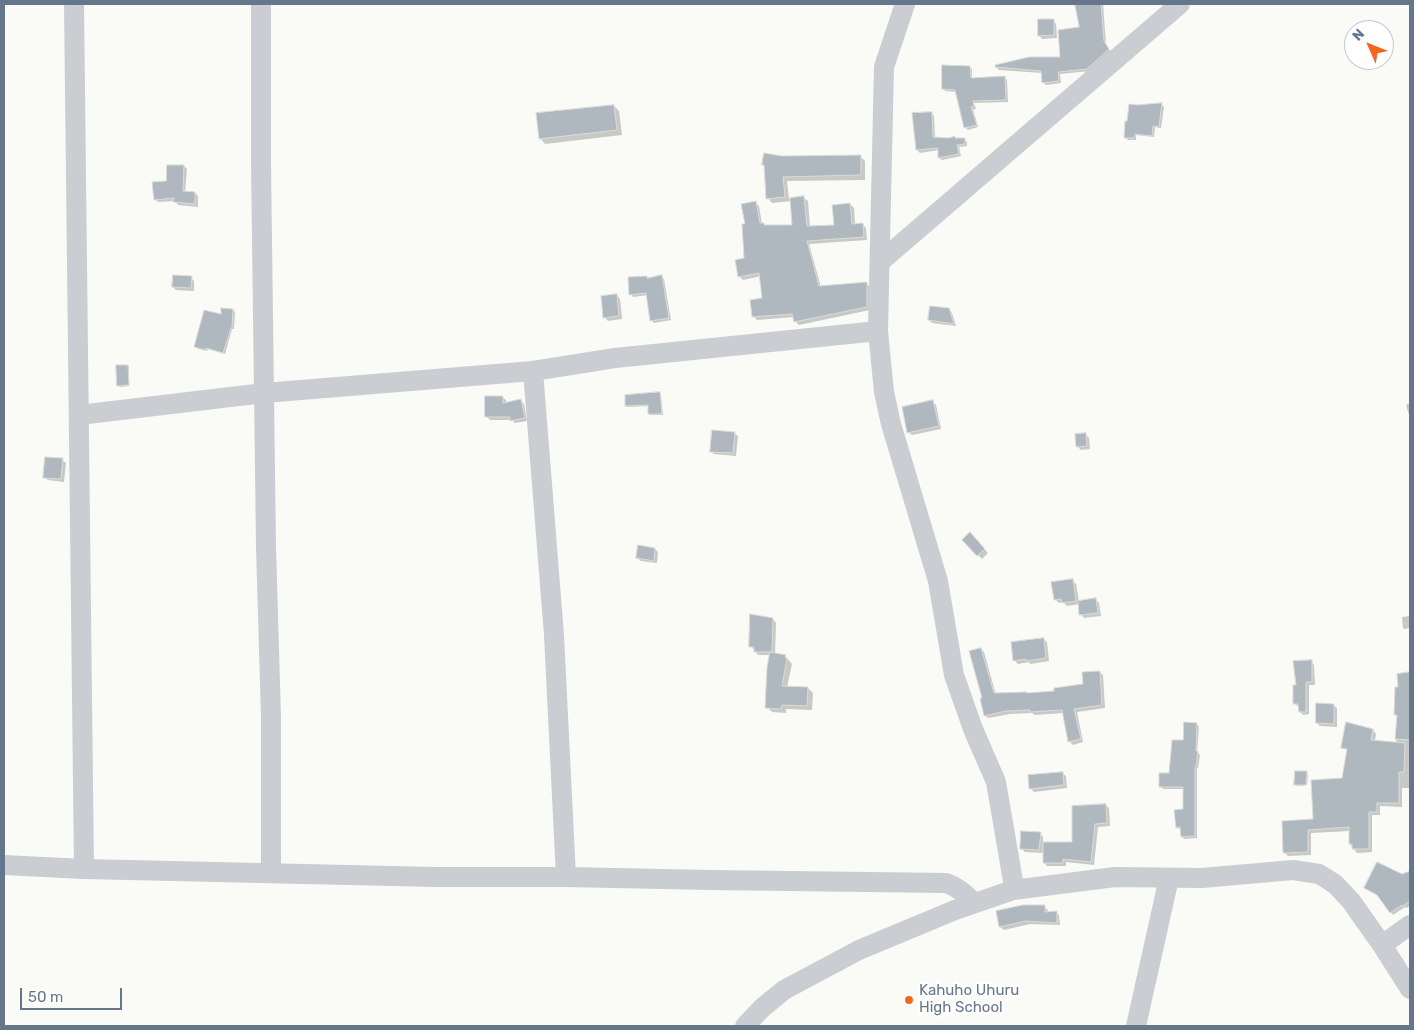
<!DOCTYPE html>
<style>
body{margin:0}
#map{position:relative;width:1414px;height:1030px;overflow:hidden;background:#fafaf7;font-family:Rubik,sans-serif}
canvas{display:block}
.frame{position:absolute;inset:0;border:5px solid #66778b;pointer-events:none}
.north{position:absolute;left:1344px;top:20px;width:50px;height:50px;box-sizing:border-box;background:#fff;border:1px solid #c2c9d1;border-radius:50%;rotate:314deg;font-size:14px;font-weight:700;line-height:20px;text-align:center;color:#66778b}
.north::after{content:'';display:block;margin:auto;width:18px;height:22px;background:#f16621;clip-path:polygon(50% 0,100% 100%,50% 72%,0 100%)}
.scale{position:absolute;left:20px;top:988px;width:102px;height:22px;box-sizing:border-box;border:2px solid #66778b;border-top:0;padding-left:6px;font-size:15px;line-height:18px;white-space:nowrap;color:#66778b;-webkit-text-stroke:4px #fff;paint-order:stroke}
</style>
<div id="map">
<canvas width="1414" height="1030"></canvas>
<div class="frame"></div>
<div class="north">N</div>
<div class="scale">50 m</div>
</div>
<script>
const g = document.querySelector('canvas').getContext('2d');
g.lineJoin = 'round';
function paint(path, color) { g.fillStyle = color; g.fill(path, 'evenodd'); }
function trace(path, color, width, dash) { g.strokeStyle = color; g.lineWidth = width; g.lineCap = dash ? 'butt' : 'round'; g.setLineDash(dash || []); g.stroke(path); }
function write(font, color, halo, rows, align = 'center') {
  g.font = font + ' Rubik,sans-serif'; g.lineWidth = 5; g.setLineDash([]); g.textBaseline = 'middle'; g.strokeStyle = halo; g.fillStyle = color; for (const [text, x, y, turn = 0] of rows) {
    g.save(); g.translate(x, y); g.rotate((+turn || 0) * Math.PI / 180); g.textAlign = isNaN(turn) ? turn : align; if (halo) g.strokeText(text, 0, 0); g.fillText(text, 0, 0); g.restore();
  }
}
const shadow = new Path2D(`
 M1076 4H1103L1106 45 1111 52 1090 71 1060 74 1061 83 1046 85 1043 82 1042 73 999 70 996 67 1062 59 1080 28Z
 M1053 20 1056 24 1057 38 1042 39 1039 35Z
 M969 67 972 69V79L1004 77 1007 80 1008 102 974 103 976 109H973L978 127 968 130 966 128 957 92 945 91 943 88Z
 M1162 105 1164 107 1161 128 1155 127 1154 137 1136 135V140H1128L1125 137 1137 106Z
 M614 106 619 111 622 135 545 144 540 138Z
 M931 113 934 116 935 138 964 140 967 142V146L959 147 961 156 942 160 939 158V150L920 153 917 150Z
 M860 156 865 161V180L787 181 789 199 804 198 808 201 810 227 836 226 850 204 854 208 855 225 862 224 866 228 867 240 809 244 821 287 867 284 870 287V310L799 325 795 321 794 317 757 320 753 316 764 299 761 276 743 280 739 276 745 259 746 225 755 202 759 206 762 224 765 226H793L791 201 772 203 768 198 782 157Z
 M184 166 187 169 185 192 195 193 198 196V207L178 205 175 201 158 202 155 199 167 182Z
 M661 276 664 279 671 320 654 323 651 320 648 295 633 297 631 294 647 277 649 279Z
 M191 278 194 281V291L176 290 173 287Z
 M617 295 620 299 622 319 608 321 604 317Z
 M949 309 952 313 956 326 932 323 929 320Z
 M233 310 235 312 234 329H232L225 354 208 349 207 351 198 349 196 347 222 315Z
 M127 366 129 367V386L120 387 118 385Z
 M659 393 661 395 663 415H650L649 414V406L627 407 626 405Z
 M502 397 506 400V404L521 401 524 404 527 421 515 423 512 420H490L487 417Z
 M933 402 936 405 941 429 912 435 908 432Z
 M1410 403V418L1406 405Z
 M734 433 738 436 736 456 714 454 711 451Z
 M1086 435 1089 438 1090 449 1081 450 1078 447Z
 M62 460 66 463 64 482 48 480 44 477Z
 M970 534 988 553 982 559 964 540Z
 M655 549 658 552 657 563 641 561 637 558Z
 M1072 580 1076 584 1079 602 1096 600 1099 603 1101 616 1084 618 1081 614 1079 604 1067 606 1063 602 1059 603 1055 599Z
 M1410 616V628L1404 629 1403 628 1402 617Z
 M773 619 776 623 775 654 785 656 792 664 787 687 808 688 813 693 812 710 786 709V713L772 712 767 707 771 655H758L751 646Z
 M1043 639 1047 642 1049 661 1030 664 1029 662 1018 664 1014 660Z
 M981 649 984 652 996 695 1056 692 1084 685 1099 672 1103 675 1105 708 1077 712 1083 742 1073 745 1069 741 1063 713 1035 715 1032 713 1010 714 988 718 985 715 983 699Z
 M1311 661 1314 665 1315 685H1309V714L1303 715 1300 712 1299 707 1295 704Z
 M1410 673V788H1402V807L1380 806V815H1372V852L1357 853 1350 844V831L1311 833V855L1288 856 1284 852 1314 820 1343 779 1348 751 1342 747 1373 730 1376 734 1375 741 1396 744 1398 717 1395 714 1400 688 1398 675Z
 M1333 705 1337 708V727L1320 726 1317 723Z
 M1197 724 1199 727 1197 752 1200 755 1198 768H1197V838L1184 839 1182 836 1181 829H1179L1177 827 1184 810V789H1163L1160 786 1170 775 1184 741Z
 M1062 773 1066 776 1067 788 1034 792 1030 788Z
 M1306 773 1308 774 1307 785 1297 786 1295 784Z
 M1105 805 1109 808 1110 826 1098 827 1094 865 1066 862V866H1047L1044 863V853L1025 852 1021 848 1040 833 1043 837V843H1073Z
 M1410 872V906L1406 908 1405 907 1393 915 1380 896 1365 888Z
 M1044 907 1048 910 1047 913 1056 912 1059 915 1060 925 1030 924 1004 930 1000 927Z`);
const building = new Path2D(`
 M1075 4H1101L1104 41 1109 49 1087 69 1058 72 1059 81 1042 83 1041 71 995 67V65L1029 57H1060L1058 30 1079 27Z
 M1038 19H1054V35L1038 36Z
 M942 65 970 66 971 78 1005 76 1006 100 973 101 974 106 971 107 977 125 964 128 955 90 942 89Z
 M1162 103 1159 127 1153 126 1152 136 1135 134 1134 138H1124L1125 121H1127L1129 104 1137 105Z
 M614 105 617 130 539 139 536 113Z
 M932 112 933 137 949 138 955 136V138H965V144L957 145 959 154 938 158V148L916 150 912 113Z
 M764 153 782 156 861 155V175L783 177 785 197 766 199 764 165H762Z
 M167 165H184L183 191 195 192V204L173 202 174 198 154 200 152 182 166 181Z
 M804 196 807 226 834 225 832 205 850 203 852 224 863 223 864 237 807 241 819 286 867 282V307L794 322 792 314 752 317 750 300 762 298 759 273 738 277 735 260 744 258 742 224H745L741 204 756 201 760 223H764V225H792L790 198Z
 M173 275 192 276 191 288 172 287Z
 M662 275 669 318 650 321 646 293 629 295 628 277 647 276V278Z
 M617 294 619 316 603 318 601 296Z
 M930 306 949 308 954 324 928 320Z
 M221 308 233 309 232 328H231L223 353 206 348V350L194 347 204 310 221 314Z
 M116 365H128L129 385 117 386Z
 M660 392 662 414H648V405L625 406V395Z
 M485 396H503V403L521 399 525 418 510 421V417H485Z
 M933 400 939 426 907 433 902 407Z
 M712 430 735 432 733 453 710 452Z
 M1086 433 1087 446 1076 447 1075 434Z
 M45 457 63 458 61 479 43 478Z
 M970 532 985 549 977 556 962 540Z
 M638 545 655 548 654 561 636 558Z
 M1073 579 1076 601 1062 603 1061 599 1054 600 1051 582Z
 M1096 598 1098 613 1079 615 1078 601Z
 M750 614 773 618 772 652H754V647H749Z
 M1044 638 1046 658 1026 661V659L1013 661 1011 642Z
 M981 648 994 693 1027 692V693L1054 691V688L1083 684 1082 672 1100 671 1102 705 1074 709 1081 739 1068 742 1062 710 1030 712V710L1006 711 984 716 980 698H982L969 651Z
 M770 652 786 655 785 658H787L782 686 808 687 807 706 782 705 781 709 765 708 767 668Z
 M1312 660V682H1306V712H1299L1298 704H1293V685H1296L1293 661Z
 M1410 672V740L1395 739 1397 715H1394L1395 687H1398L1397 674Z
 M1316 703 1334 704V724L1316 723Z
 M1184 722 1197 723 1196 751H1198L1196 767H1195V836L1181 837 1180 827 1176 828 1174 810 1183 809V787H1159V773H1169L1172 740H1183Z
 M1346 722 1373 729 1371 740 1405 743 1404 772H1399V803H1377V812H1369V849H1352V844H1349V827L1308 830V852L1283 853 1282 821 1313 819 1311 780 1342 778 1347 749 1341 748Z
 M1295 771H1307L1306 785H1294Z
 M1063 772 1064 785 1029 789 1028 775Z
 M1106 804 1107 823 1095 824 1091 862 1063 859V863H1043V842H1072V806Z
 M1021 831 1041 832 1039 850 1020 849Z
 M1377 862 1402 874 1410 871V901L1403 906 1402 905 1390 913 1377 895 1364 888Z
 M1023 905H1045V912L1057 911V923L1026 921 999 927 996 911Z`);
const minor = new Path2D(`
 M74 4 84 869
 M261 4V163L266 547 271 717V873
 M905 4 884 67 878 331 884 392 891 424 938 581 954 675 973 729 996 782 1013 881V890
 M880 262 1180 4
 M533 371 554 635 566 877
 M79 415 264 393 533 371 615 358 878 331
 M4 865 84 869 436 877H566L711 880 946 883C958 887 966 894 974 903
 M1382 945 1410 925
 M745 1026 762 1008 784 990 859 950 955 910 1013 890 1115 877 1202 878 1293 870 1319 874 1335 884 1351 901 1382 945 1410 989
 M1136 1026 1169 878`);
const markers = [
 [909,1000,5,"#f16621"]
];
const poiNames = [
 ["Kahuho Uhuru",919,991],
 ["High School",919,1008]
];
paint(shadow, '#0003');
paint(building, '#afb7bf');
trace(building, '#dbdcd9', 1);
trace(minor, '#cacdd1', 20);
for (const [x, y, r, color] of markers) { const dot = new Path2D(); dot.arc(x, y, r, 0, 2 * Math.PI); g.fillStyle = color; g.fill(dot); trace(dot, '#fff', 2); }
write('15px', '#66778b', '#fff', poiNames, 'left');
</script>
